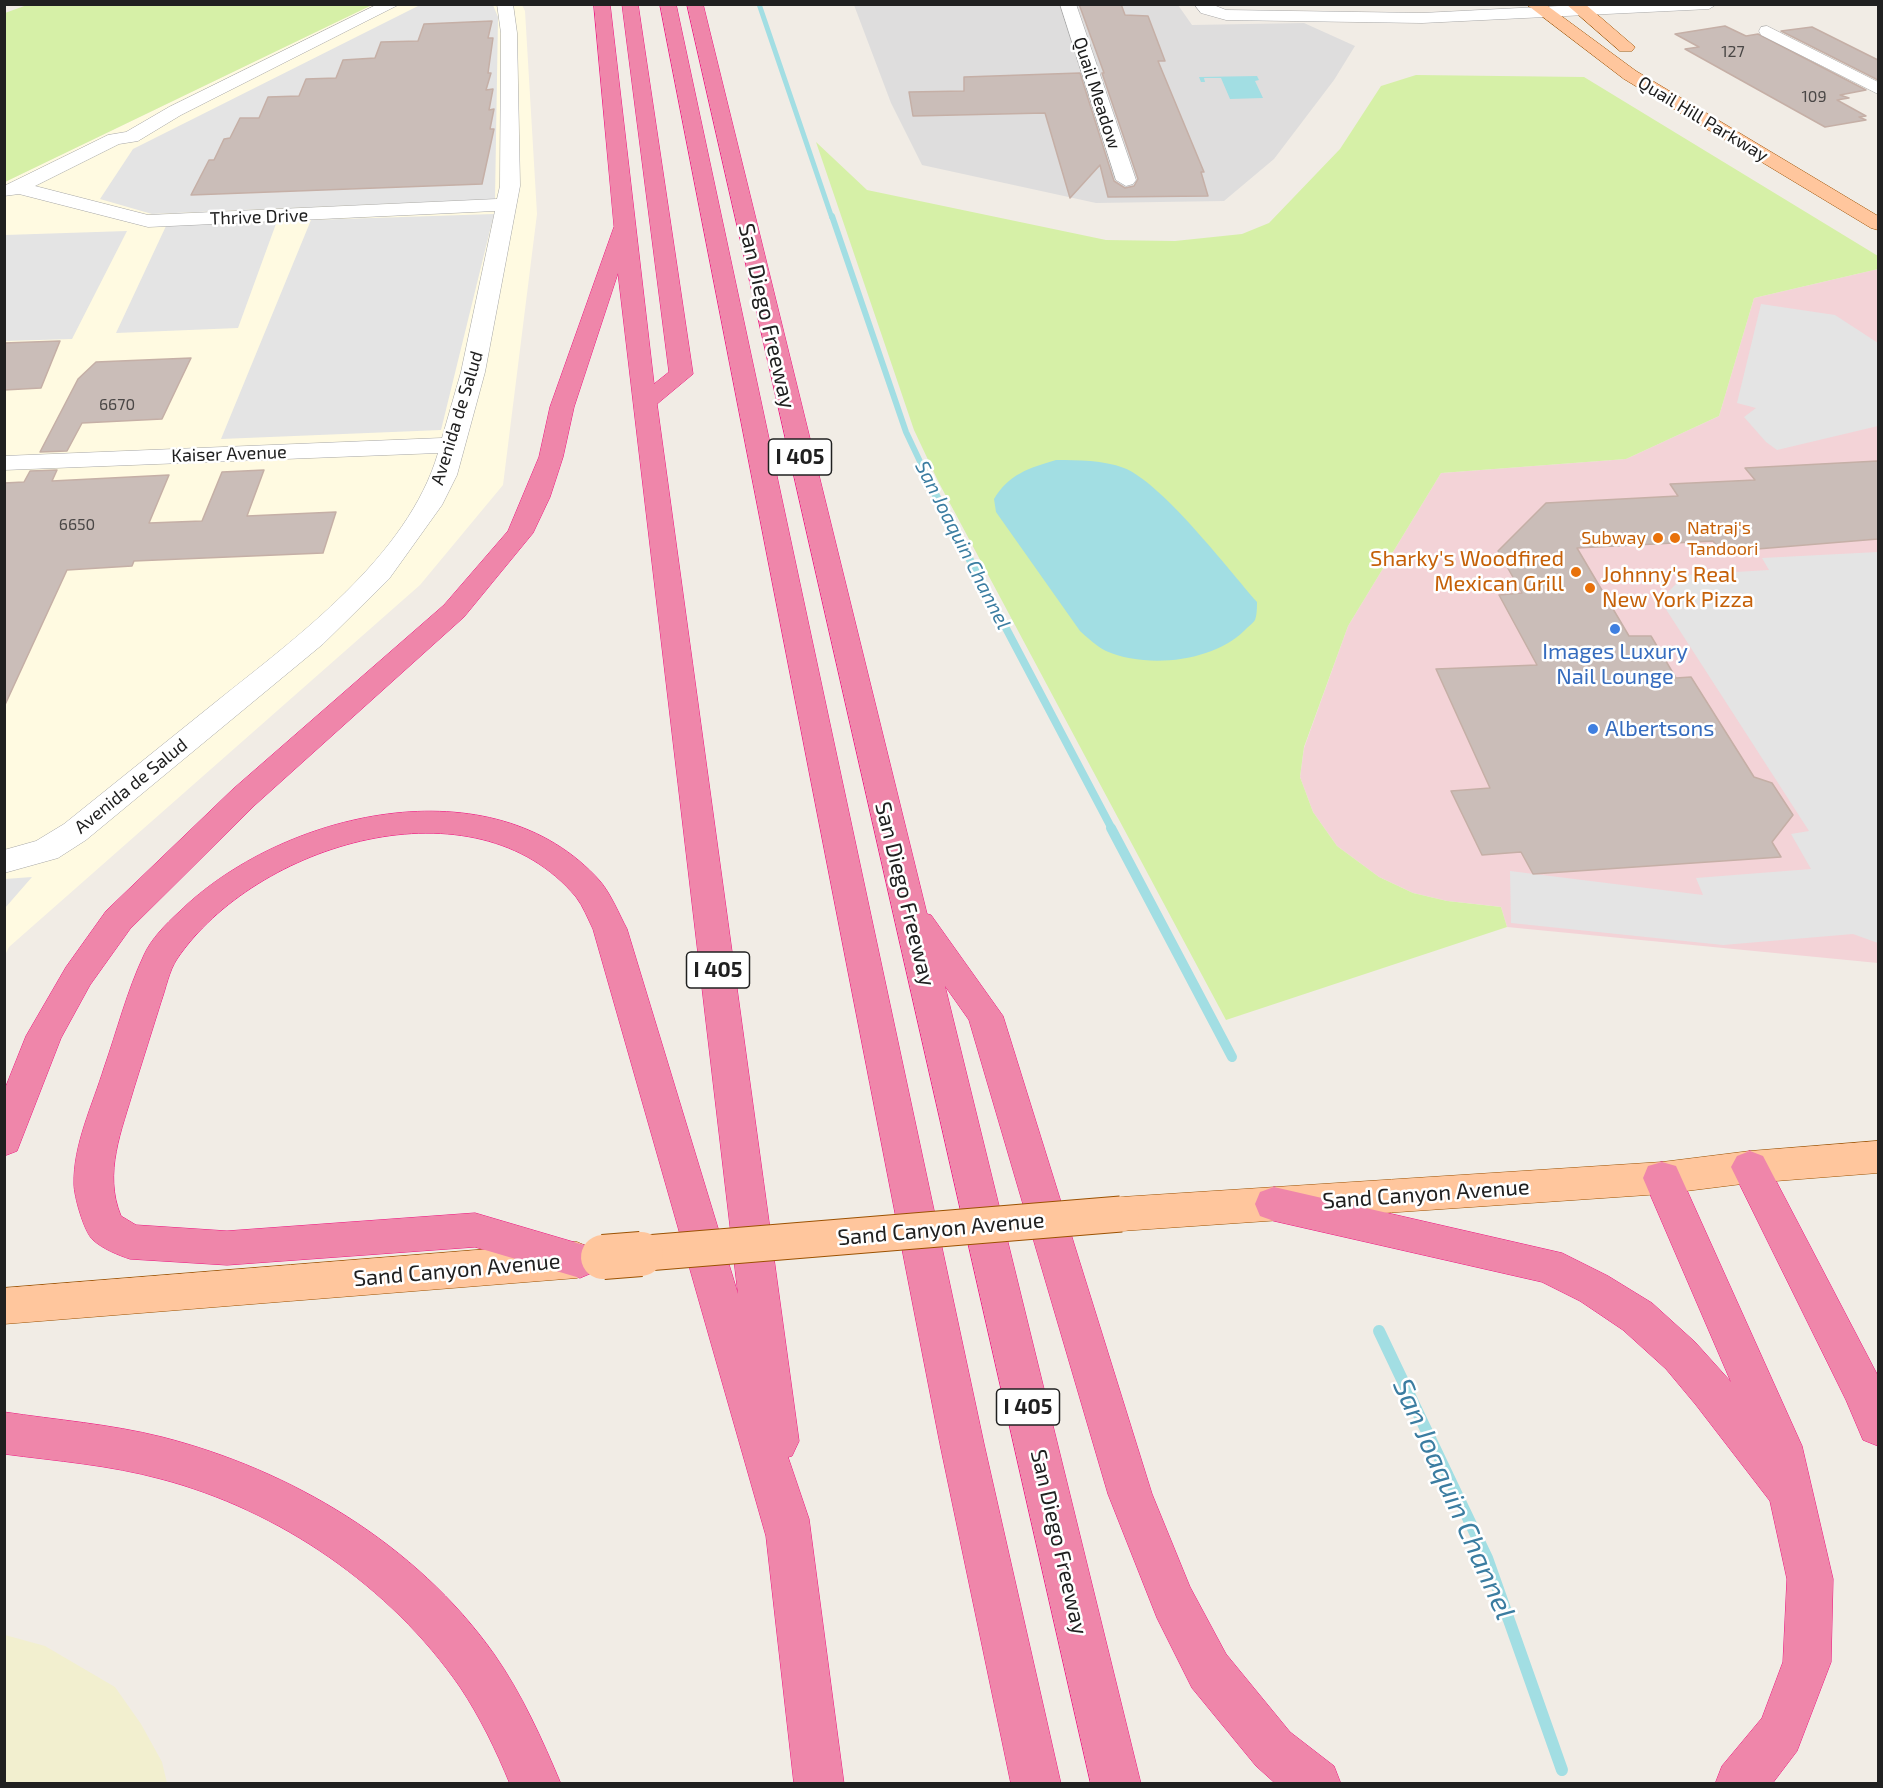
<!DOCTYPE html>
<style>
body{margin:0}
#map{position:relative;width:1883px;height:1788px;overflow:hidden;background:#f1ece5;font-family:"Exo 2",sans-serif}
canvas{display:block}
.frame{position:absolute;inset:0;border:6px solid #202020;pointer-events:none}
</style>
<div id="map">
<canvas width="1883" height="1788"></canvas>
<div class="frame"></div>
</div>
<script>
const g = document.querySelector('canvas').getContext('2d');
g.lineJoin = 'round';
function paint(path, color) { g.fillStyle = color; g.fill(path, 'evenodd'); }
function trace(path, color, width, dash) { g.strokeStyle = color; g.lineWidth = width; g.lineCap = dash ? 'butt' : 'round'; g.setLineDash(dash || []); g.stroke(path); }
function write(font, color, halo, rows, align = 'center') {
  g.font = font + ' "Exo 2",sans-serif'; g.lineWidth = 5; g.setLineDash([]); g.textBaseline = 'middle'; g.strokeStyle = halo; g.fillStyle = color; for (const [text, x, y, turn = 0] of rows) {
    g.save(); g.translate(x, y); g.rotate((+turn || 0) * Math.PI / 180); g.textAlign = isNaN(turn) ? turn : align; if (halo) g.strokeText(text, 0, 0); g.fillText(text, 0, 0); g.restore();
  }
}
const residential = new Path2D(`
 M854 5H1178L1192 25 1304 23 1355 46 1334 80 1274 159 1224 201 1096 203 922 165 891 103Z`);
const commercial = new Path2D(`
 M1878 269V963L1507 927 1501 907 1447 901 1413 893 1379 877 1337 846 1313 812 1300 777 1304 748 1348 626 1441 473 1626 459 1719 416 1754 298Z`);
const education = new Path2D(`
 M372 5H522L525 11 537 214 503 485 420 585 9 947 5 955V182Z`);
const farmland = new Path2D(`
 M5 1635 45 1646 115 1687 141 1724 162 1762 167 1783H5Z`);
const grass = new Path2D(`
 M27 5V4L372 5 5 182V13Z
 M1416 75 1584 77 1878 256V269L1754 298 1719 416 1626 459 1441 473 1348 626 1304 747 1300 777 1313 812 1337 846 1379 877 1413 893 1447 901 1501 907 1507 927 1226 1020 938 481 914 430 816 142 867 190 1106 240 1175 241 1242 234 1269 223 1340 149 1381 86Z`);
const parking = new Path2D(`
 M420 5H493L498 17 495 199 152 214 100 199 133 149Z
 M494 214 441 430 221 439 311 220Z
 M277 221 238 328 116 333 166 226Z
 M127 231 72 339 5 341V235Z
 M1761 304 1835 315 1878 343V426L1777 450 1766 442 1744 417 1756 408 1737 403Z
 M1878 552V943L1853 934 1723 945 1511 923 1510 871 1703 895 1696 878 1811 869 1791 834 1809 831 1660 600 1685 575 1769 570 1762 558Z
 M32 877 5 908V879Z`);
const water = new Path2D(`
 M1257 76 1259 80 1255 81 1263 98 1230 99 1221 78H1204L1205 82H1201L1199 77Z
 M1056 460C1079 460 1103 460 1124 468 1162 483 1228 569 1257 602 1257 607 1257 615 1255 620 1253 623 1248 627 1245 630 1213 662 1147 669 1106 651 1096 646 1088 638 1080 631L996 512 994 499C1009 474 1029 468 1056 460Z`);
const streamFar4 = new Path2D(`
 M759 4 832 218`);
const streamFar3 = new Path2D(`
 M832 216 906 432 933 489`);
const streamFar2 = new Path2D(`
 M932 488 1112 829`);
const streamFar1 = new Path2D(`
 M1111 828 1232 1057`);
const stream = new Path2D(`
 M1379 1331 1487 1558 1562 1770`);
const building = new Path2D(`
 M1079 4H1121L1125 15 1148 16 1165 61H1158L1204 172H1201L1208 196 1108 197 1100 165 1070 198 1045 113 913 116 909 92 964 91V77L1080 73 1114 181 1125 188 1134 186 1138 179 1102 73H1104Z
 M492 21 488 38H493L488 73H491L486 90 493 89 489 110 494 109 490 129H494L482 184 191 195 209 160H214L224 139 230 138 240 118H259L268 97 299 96 306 79 336 78 343 60 375 58 381 42 418 41 424 24Z
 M1725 26 1746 36 1758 34 1866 90 1840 95 1849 98 1837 100 1866 116 1859 117 1866 120 1825 127 1685 49 1699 47 1675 34Z
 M1812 27 1878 60V80L1781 31Z
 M60 341 41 388 4 390V343Z
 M191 358 162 419 82 423 67 451 40 452 78 379 96 362Z
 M1878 461V539L1721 552 1713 541 1577 548 1629 636H1651L1676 678 1691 677 1754 777 1772 783 1793 815 1772 842 1781 857 1533 874 1521 852 1482 855 1451 791 1490 788 1436 669 1537 665 1499 595 1522 593 1498 551 1546 503 1678 496 1670 484 1755 480 1745 468Z
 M57 470 52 481 169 475 149 523 202 521 222 472 264 470 247 516 336 512 323 553 134 561 132 566 67 570 4 707V483L24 482 30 471Z`);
const minor = new Path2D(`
 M378 4H400L181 115 138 141 119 144 35 186 148 215 497 199 500 186 501 33 497 4H513L517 33 520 186 485 372 457 475 442 505 389 579 323 644 86 840 58 858 4 873V850L36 841 64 824C115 783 166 742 217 701 297 637 408 556 438 453L4 470V456L442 438 461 372 495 211 148 227 19 194 4 196V186L108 135 126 132 169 107Z
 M1060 4H1076L1136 180 1133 184 1126 186 1116 180Z
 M1194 4H1211L1226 10 1422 13 1598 4H1717L1709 9 1422 23 1226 20 1201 13Z
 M1767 26 1878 82V94L1761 35 1759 31 1761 27Z`);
const major = new Path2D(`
 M1526 4H1545L1636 71 1878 216V230L1871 228 1624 79Z
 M1566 4H1585L1635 47 1632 51H1620Z
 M1878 1141V1173L1750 1183 1662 1194 1121 1231 1107 1226 1101 1214 1107 1202 1121 1197 1662 1162 1750 1151Z
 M577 1242 591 1248 597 1260 591 1272 577 1278 4 1324V1288Z`);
const highway = new Path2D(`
 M594 4H610L654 384 669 372 622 4H638L693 374 657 404 799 1441 792 1456 788 1457 809 1519 844 1784H794L766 1536 593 929C588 919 583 906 576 897 475 776 255 844 177 959 169 971 166 988 161 1002 152 1031 143 1059 134 1088 122 1130 103 1173 121 1216L136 1225 227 1231 475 1213 594 1248 600 1260 594 1272 580 1278 475 1247 227 1265 130 1259C118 1255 103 1249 93 1240 84 1232 74 1196 74 1184 73 1145 93 1104 104 1068 117 1031 127 991 144 955 151 939 166 924 179 912 281 812 493 761 600 881 611 894 619 914 627 929L738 1294 618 273 574 407 563 457 550 497 533 533 464 617 255 805 130 929 90 985 61 1038 17 1151 4 1156V1091L26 1036 66 967 106 911 233 789 444 605 508 531 539 457 550 407 614 227Z
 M660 4H676L984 1444 1061 1784H1011L940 1444Z
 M687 4H703L927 914 931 915 1003 1016 1152 1494 1190 1587 1226 1654 1290 1732 1334 1766 1341 1784H1276L1256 1766 1192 1688 1157 1618 1108 1494 969 1020 945 986 1141 1784H1091Z
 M1750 1151 1763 1156 1878 1376V1446L1863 1440 1846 1400 1731 1167 1737 1156Z
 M1662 1162 1676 1166 1802 1446 1833 1579 1831 1662 1797 1751 1772 1784H1715L1722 1766 1762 1718 1783 1662 1787 1579 1770 1501 1696 1405 1666 1369 1623 1330 1580 1301 1542 1282 1274 1221 1260 1216 1255 1204 1260 1192 1274 1187 1562 1253 1608 1276 1652 1303 1695 1342 1731 1382 1643 1178 1648 1166Z
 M4 1412C57 1420 110 1424 162 1437 291 1470 416 1544 494 1654 522 1694 542 1739 561 1784H510C496 1750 480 1717 460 1687 390 1586 279 1510 161 1479 110 1465 57 1461 4 1454Z`);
const majorBridgeFar1 = new Path2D(`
 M622 1255 1121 1214`);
const majorBridge = new Path2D(`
 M603 1257 641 1254`);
const markers = [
 [1658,538,6,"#e8710a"],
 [1675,538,6,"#e8710a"],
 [1576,572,6,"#e8710a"],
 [1590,588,6,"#e8710a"],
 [1615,629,6,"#3f7fe0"],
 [1593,729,6,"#3f7fe0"]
];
const farNumbernames = [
 ["127",1733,52],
 ["109",1814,97],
 ["6670",117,405],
 ["6650",77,525]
];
const farStreetnames = [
 ["Quail Meadow",1097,93,72],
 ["Quail Hill Parkway",1703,119,31],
 ["Thrive Drive",259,217,-2],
 ["Avenida de Salud",457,418,-73],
 ["Kaiser Avenue",229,454,-2],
 ["Avenida de Salud",131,786,-39]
];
const farFoodnames = [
 ["Natraj's",1687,528],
 ["Tandoori",1687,549],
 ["Subway",1646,538,"right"]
];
const farWaternames = [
 ["San Joaquin Channel",963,545,63]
];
const shields = [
 [800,457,63],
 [718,970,63],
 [1028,1407,63]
];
const shieldNames = [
 ["I 405",800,457],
 ["I 405",718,970],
 ["I 405",1028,1407]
];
const streetNames = [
 ["San Diego Freeway",767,316,77],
 ["San Diego Freeway",905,894,76],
 ["Sand Canyon Avenue",1426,1194,-4],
 ["Sand Canyon Avenue",941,1229,-5],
 ["Sand Canyon Avenue",457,1270,-5],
 ["San Diego Freeway",1059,1542,77]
];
const foodNames = [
 ["Sharky's Woodfired",1564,559],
 ["Mexican Grill",1564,584],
 ["Johnny's Real",1602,575,"left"],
 ["New York Pizza",1602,600,"left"]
];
const shopNames = [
 ["Images Luxury",1615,652],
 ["Nail Lounge",1615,677],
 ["Albertsons",1605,729,"left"]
];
const nearWaternames = [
 ["San Joaquin Channel",1454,1499,66]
];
paint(residential, '#dedddd');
paint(commercial, '#f3d3d7');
paint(education, '#fffae1');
paint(farmland, '#f2efcf');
paint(grass, '#d6f0a7');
paint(parking, '#e4e4e4');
paint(water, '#a2dee3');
trace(streamFar4, '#a2dee3', 5);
trace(streamFar3, '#a2dee3', 6);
trace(streamFar2, '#a2dee3', 8);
trace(streamFar1, '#a2dee3', 10);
trace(stream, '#a2dee3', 12);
paint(building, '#cabdb8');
trace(building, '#c5afa6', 1.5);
trace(minor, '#a7a7a7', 1);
trace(major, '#9c5100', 1);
trace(highway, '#ec167f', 1);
paint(minor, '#fff');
paint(major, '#ffc69d');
paint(highway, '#ef86aa');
trace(majorBridgeFar1, '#9c5100', 37, []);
trace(majorBridge, '#9c5100', 46, []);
trace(majorBridgeFar1, '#ffc69d', 35);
trace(majorBridge, '#ffc69d', 44);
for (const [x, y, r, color] of markers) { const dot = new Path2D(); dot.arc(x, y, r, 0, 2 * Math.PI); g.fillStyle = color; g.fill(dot); trace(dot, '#fff', 2); }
write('16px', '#4a4746', null, farNumbernames);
write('18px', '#202020', '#fff', farStreetnames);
write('18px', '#c56008', '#fff', farFoodnames, 'left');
write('italic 20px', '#3b7da1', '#fff', farWaternames);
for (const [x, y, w] of shields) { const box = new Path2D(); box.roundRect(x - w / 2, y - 18, w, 36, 4.5); g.fillStyle = '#fff'; g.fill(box); trace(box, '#202020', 1.5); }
write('bold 21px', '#202020', null, shieldNames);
write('22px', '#202020', '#fff', streetNames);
write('22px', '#c56008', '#fff', foodNames, 'right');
write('22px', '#366cbe', '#fff', shopNames);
write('italic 28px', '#3b7da1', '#fff', nearWaternames);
</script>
